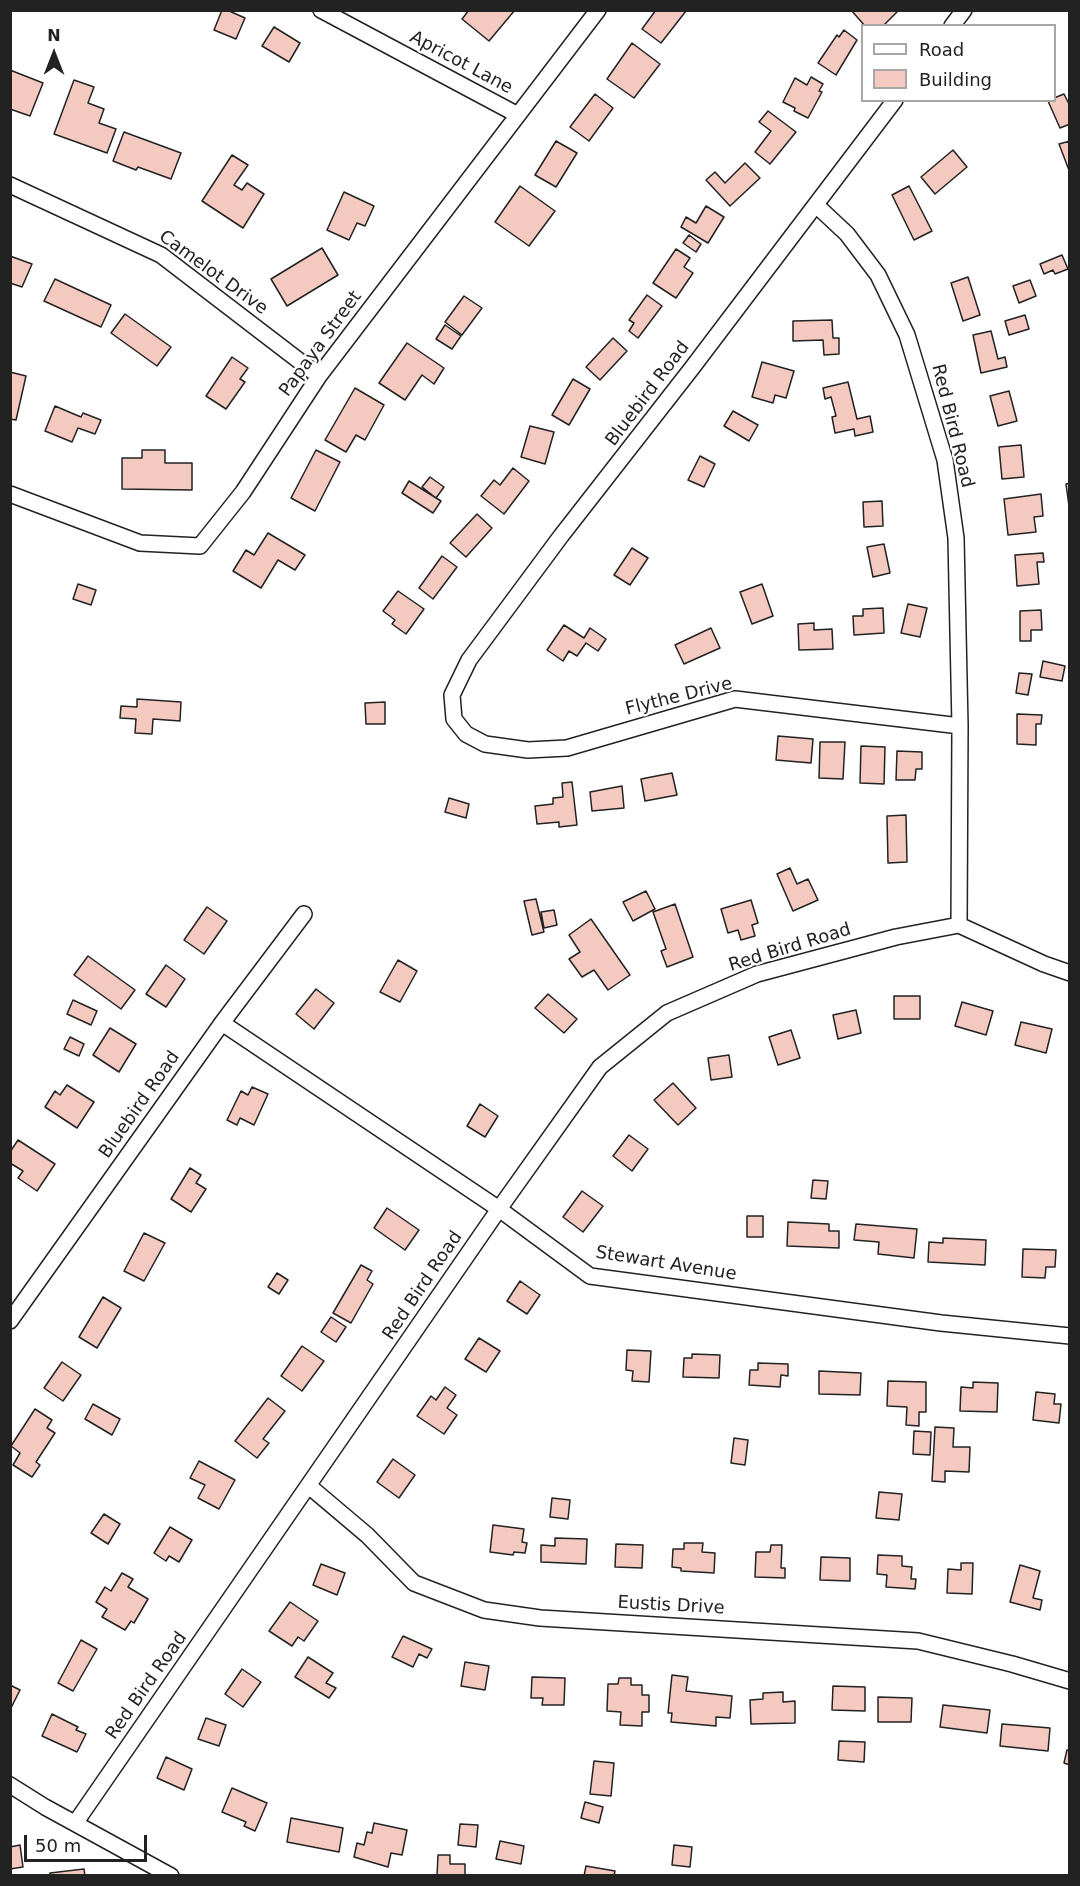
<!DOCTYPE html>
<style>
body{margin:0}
#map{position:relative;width:1080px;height:1886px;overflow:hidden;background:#fff;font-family:"DejaVu Sans",sans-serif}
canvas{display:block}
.frame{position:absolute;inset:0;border:12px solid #222;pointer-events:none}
.legend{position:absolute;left:861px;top:24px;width:195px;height:78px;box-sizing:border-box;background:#fff;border:2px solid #a7a7a7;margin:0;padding:8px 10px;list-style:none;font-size:18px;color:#222}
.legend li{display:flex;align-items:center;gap:12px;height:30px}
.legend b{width:30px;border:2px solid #a7a7a7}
.north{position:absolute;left:24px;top:24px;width:60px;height:60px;-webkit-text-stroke:4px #fff;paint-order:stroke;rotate:0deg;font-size:16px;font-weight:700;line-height:24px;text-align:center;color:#222}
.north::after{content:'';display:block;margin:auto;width:21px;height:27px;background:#222;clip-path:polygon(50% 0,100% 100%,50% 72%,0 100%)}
.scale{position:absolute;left:24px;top:1835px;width:123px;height:27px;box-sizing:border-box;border:3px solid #222;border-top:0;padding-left:8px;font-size:18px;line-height:21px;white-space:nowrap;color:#222;-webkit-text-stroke:4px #fff;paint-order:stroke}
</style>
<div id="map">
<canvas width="1080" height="1886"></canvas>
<div class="frame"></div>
<ul class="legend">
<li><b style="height:8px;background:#fff"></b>Road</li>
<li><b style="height:16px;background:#f3c9c0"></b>Building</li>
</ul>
<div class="north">N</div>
<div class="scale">50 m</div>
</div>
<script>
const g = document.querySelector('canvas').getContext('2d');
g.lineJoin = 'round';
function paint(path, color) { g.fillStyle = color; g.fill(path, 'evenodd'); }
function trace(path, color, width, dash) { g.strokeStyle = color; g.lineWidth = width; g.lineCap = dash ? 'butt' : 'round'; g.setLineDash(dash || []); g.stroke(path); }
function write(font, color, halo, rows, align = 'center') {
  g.font = font + ' "DejaVu Sans",sans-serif'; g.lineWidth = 4.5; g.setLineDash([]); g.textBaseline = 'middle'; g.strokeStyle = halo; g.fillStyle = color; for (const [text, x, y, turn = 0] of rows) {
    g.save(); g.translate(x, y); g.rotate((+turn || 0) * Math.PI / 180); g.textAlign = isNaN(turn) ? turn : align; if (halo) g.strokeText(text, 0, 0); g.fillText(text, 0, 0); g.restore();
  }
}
const building = new Path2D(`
 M222 10H227L245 18 236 39 214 30Z
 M469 10H515L489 41 462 19Z
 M656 10 686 11 661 43 642 29Z
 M851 10H898V11L883 26H865Z
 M274 27 300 43 289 62 262 46Z
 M844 30 857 40 836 75 818 63 837 35 839 37Z
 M632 43 660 64 634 98 607 79Z
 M10 70 43 83 30 116 10 109Z
 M811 77 823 84 819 91 822 92 808 118 794 111 795 108 783 102 795 78 807 85Z
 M74 80 94 87 88 103 104 109 99 123 116 129 107 153 54 134Z
 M595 94 613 108 589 141 570 127Z
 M1064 94 1070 106V124L1060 128 1048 101 1054 100V98Z
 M768 111 796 132 770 164 755 152 771 131 759 122Z
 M124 132 181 153 171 179 138 167 136 170 113 161Z
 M556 141 577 153 556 187 535 175Z
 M1070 141V173L1059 144Z
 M953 150 967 167 935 194 921 177Z
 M232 155 248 165 234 185 242 190 247 183 264 194 243 228 202 201Z
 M745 163 760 178 730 206 706 180 715 172 725 183Z
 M520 186 555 211 529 246 495 222Z
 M909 186 932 231 914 240 892 195Z
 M344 192 374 206 365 226 357 223 349 240 327 230Z
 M706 206 724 217 708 243 681 227 686 217 696 223Z
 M689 235 701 244 696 252 683 243Z
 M322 248 338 275 287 306 271 279Z
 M676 249 690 258 684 267 693 273 676 298 653 283Z
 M1062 255 1068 269 1055 274 1053 270 1044 274 1040 264Z
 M10 256 32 264 22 287 10 283Z
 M968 277 980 315 963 321 951 283Z
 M55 279 111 305 101 327 44 301Z
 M1030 280 1036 296 1019 303 1013 286Z
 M647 295 662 306 638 338 629 331 634 323 629 320Z
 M464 296 482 308 462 335 445 322Z
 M125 314 171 347 157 366 111 333Z
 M1025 315 1029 329 1009 335 1005 321Z
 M832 320 833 338H839V354L824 355 823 340 793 341V321Z
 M445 325 461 336 452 349 436 339Z
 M991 331 998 359 1005 357 1007 367 981 373 973 335Z
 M613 338 627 351 600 380 586 367Z
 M407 343 444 368 434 384 422 375 405 400 379 383Z
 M232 357 248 368 240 379 245 382 226 409 206 396Z
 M762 362 794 371 786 398 775 395 773 403 752 397Z
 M10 372 26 376 16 420 10 419Z
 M573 379 590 389 569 425 552 415Z
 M848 382 857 419 870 416 873 432 855 436 854 429 835 433 832 417 836 416 831 397 825 399 823 388Z
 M355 388 384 405 365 440 356 435 346 452 325 440Z
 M1009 391 1017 421 998 426 990 396Z
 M55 406 81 417 83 413 101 420 95 434 78 428 72 442 45 431Z
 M733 411 758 425 749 441 724 426Z
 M530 426 554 432 545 464 521 457Z
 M1021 445 1024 477 1002 479 999 447Z
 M142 450H165V463H192V490L122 489V458H142Z
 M316 450 340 462 315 511 291 498Z
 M700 456 715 464 704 487 688 480Z
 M513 468 529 481 504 514 481 496 494 480 500 485Z
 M430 477 444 487 436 498 422 487Z
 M409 481 441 501 433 513 402 493Z
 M1070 483V506H1069L1066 484Z
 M1041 494 1043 516 1034 517 1036 532 1008 535 1004 499Z
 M882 501 883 526 864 527 863 502Z
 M477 514 492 528 466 557 450 543Z
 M268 533 305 555 295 570 278 560 261 588 233 571 246 550 254 555Z
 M884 544 890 573 873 577 867 547Z
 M632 548 648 558 630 585 614 575Z
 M1043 553 1044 562H1037L1039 584 1017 586 1015 555Z
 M442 556 457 567 433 599 419 588Z
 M78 584 96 590 91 605 73 599Z
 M762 584 773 616 752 624 740 592Z
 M398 591 424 609 406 634 392 624 395 620 383 611Z
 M908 604 927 608 920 637 901 633Z
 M883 608 884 633 854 635 853 616H863V609Z
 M1041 610 1042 630H1031V641H1020V611Z
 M814 623V630L832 629 833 649 799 650 798 624Z
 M564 625 584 638 590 628 606 639 598 651 586 643 577 656 569 651 563 661 547 650Z
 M711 628 720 648 684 664 675 645Z
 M1043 661 1065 666 1062 681 1040 677Z
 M1019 673 1032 674 1028 695 1016 693Z
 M137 699 181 702 180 721 153 719 152 734 135 733 136 719 120 718 121 706 137 707Z
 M385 702V724H366L365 703Z
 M1017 714 1042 715 1041 724H1036V745L1017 744Z
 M778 736 813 739 811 763 776 760Z
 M820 742H845L843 779 819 778Z
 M861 746 885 747 884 784 860 783Z
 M897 751 922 752V769H916L915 780H896Z
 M672 773 677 795 645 801 641 779Z
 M572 782 577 825 559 827V822L537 824 535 806 553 804V798L563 797 562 783Z
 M622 786 624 808 592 811 590 792Z
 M449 798 469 804 466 818 445 812Z
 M906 815 907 862 888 863 887 816Z
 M790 868 797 884 808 879 818 900 793 911 777 874Z
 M646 891 655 909 633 921 623 902Z
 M536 899 544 932 532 935 524 901Z
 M751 900 758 923 752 925 755 936 741 940 738 930 728 933 721 909Z
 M675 904 693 957 667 967 661 951 666 949 653 912Z
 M207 907 227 921 204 954 184 940Z
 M554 910 557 925 544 928 541 912Z
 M591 919 630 975 608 990 594 970 582 977 569 959 580 952 569 935Z
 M88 956 135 990 121 1009 74 975Z
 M398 960 417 971 400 1002 380 992Z
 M166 965 185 979 166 1007 146 994Z
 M316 989 334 1003 314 1029 296 1014Z
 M548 994 577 1019 564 1033 535 1008Z
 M894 996H920V1019H894Z
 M73 1000 97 1011 91 1025 67 1014Z
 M962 1002 993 1011 986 1035 955 1026Z
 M856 1010 861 1033 838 1039 833 1015Z
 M1021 1022 1052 1029 1046 1053 1015 1045Z
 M110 1028 136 1044 119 1072 93 1055Z
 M791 1030 800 1058 778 1065 769 1037Z
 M70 1037 84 1044 79 1056 64 1049Z
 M729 1055 732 1077 711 1080 708 1058Z
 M673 1083 696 1108 678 1125 654 1100Z
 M67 1085 94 1102 77 1128 45 1107 55 1091 60 1095Z
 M252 1087 268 1094 254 1125 240 1118 237 1125 227 1120 241 1091 248 1095Z
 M480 1104 498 1116 485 1137 467 1126Z
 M629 1135 648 1149 632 1171 613 1156Z
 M18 1140 55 1164 37 1191 18 1178 23 1171 10 1163V1152Z
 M190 1168 201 1175 196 1183 206 1189 191 1212 171 1199Z
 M813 1180 828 1181 826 1199 811 1198Z
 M582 1191 603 1206 583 1232 563 1217Z
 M387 1208 419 1230 405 1250 374 1228Z
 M747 1216H763V1237H747Z
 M788 1222 829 1224V1231H839V1248L787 1246Z
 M856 1224 917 1229 914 1258 878 1254 879 1242 854 1240Z
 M144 1233 165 1243 144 1281 124 1271Z
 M943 1238 986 1240 985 1265 928 1262 929 1242 943 1243Z
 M1023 1249 1056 1250 1055 1267H1046L1045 1278 1022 1277Z
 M361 1265 372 1271 367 1280 373 1284 351 1323 333 1313Z
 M277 1273 288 1280 279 1294 268 1287Z
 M520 1281 540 1295 527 1314 507 1301Z
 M103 1297 121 1308 97 1348 79 1337Z
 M331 1317 346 1327 336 1342 321 1332Z
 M479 1338 500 1351 486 1372 465 1359Z
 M302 1346 324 1361 302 1391 281 1376Z
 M627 1350 651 1351 649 1382 632 1381 633 1371 626 1370Z
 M692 1354 720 1355 719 1378 683 1377 684 1358H692Z
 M62 1362 81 1375 63 1401 44 1388Z
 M758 1363 788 1364V1376L781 1375 780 1387 749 1385 750 1370H758Z
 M819 1371 861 1373 860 1395 819 1394Z
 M888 1381 926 1382V1412H919V1426L906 1425 907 1407 887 1406Z
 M973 1382 998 1383 997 1412 960 1411 961 1387 973 1388Z
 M445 1387 456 1395 447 1408 457 1415 444 1434 417 1416 431 1396 436 1400Z
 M1036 1392 1055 1394 1054 1404H1061L1059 1423 1033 1420Z
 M268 1398 285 1411 263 1439 269 1443 257 1458 235 1441Z
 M93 1404 120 1419 112 1435 85 1419Z
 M35 1409 52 1420 47 1428 55 1433 36 1462 40 1465 32 1477 13 1465 20 1453 11 1446Z
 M935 1427 954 1428 953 1447H970L969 1472 945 1471V1482L932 1481Z
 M914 1431 931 1432 930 1455 913 1454Z
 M734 1438 748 1440 745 1465 731 1463Z
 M393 1459 415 1475 399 1498 377 1482Z
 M199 1461 235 1480 219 1509 198 1498 205 1485 190 1478Z
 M879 1492 902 1494 899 1520 876 1518Z
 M552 1498 570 1500 568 1519 550 1517Z
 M104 1514 120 1524 108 1544 91 1533Z
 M493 1525 524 1529 522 1542 527 1543 525 1553 514 1552 513 1555 490 1552Z
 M170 1527 192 1540 179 1562 169 1556 166 1561 154 1553Z
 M555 1538 587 1539 586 1564 541 1562V1545L555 1546Z
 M684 1543H703L702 1552 715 1553 714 1573 681 1571V1568L672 1567 673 1549H684Z
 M616 1544 643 1545 642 1568 615 1567Z
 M771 1545H782L781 1568H785V1578L755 1577 756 1552H770Z
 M878 1555 902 1556V1566L912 1567 911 1579H916L915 1589 886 1587 887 1575 877 1574Z
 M821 1557 850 1558V1581L820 1580Z
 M961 1563H973L972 1594 947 1593 948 1569 961 1570Z
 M321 1564 345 1573 337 1595 313 1585Z
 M1020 1565 1040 1571 1033 1598 1042 1600 1040 1610 1010 1602Z
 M122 1573 133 1579 128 1587 148 1599 134 1623 131 1621 125 1630 102 1617 107 1609 96 1602 105 1587 111 1591Z
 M290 1602 318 1621 304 1641 298 1637 292 1646 269 1631Z
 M403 1636 432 1649 427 1658 419 1654 413 1667 392 1657Z
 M81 1640 97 1649 73 1691 58 1683Z
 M308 1657 333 1673 326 1683 336 1688 329 1698 295 1677Z
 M465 1662 489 1666 485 1690 461 1686Z
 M242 1669 261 1682 243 1707 225 1694Z
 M672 1675 688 1677 686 1691 732 1696 730 1718 716 1717V1726L671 1722 672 1713H668Z
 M532 1677 565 1678 564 1705H542L543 1698H531Z
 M619 1678H631V1685H642V1695H649V1712H642V1726L620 1725 621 1712 607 1711 608 1684H618Z
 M10 1685 20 1690 10 1710Z
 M833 1686 865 1687V1711L832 1710Z
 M783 1692V1702L795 1701V1723L751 1724 750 1700 763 1699V1693Z
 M878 1697 912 1698 911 1722H878Z
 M943 1705 990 1710 987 1733 940 1727Z
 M52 1714 78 1727 76 1730 86 1734 77 1752 42 1736Z
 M206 1718 226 1725 219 1746 198 1739Z
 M1002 1724 1050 1728 1048 1751 1000 1746Z
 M839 1741 865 1742 864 1762 838 1760Z
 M1067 1750H1070V1765L1064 1763Z
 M166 1757 192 1769 184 1790 157 1778Z
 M594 1761 614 1763 611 1796 590 1794Z
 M232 1788 267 1803 255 1831 244 1826 246 1822 222 1812Z
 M585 1802 603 1807 599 1823 581 1818Z
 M291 1818 343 1828 339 1852 287 1842Z
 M374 1823 407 1830 402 1855 391 1853 388 1867 354 1857 357 1843 364 1845 367 1832 372 1833Z
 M460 1824 478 1825 476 1847 458 1845Z
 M500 1841 524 1846 521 1864 496 1859Z
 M20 1845 23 1867 10 1869V1847Z
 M674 1845 692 1847 690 1867 672 1865Z
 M438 1855H450V1864H465V1876H437Z
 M586 1866 615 1871 614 1876H584Z
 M84 1869 85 1876H50V1873Z`);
const minor = new Path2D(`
 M321 10 518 115
 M952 26 964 10
 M895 100 692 368 561 536 469 660 452 695 454 719 466 734 485 744 528 750 567 748 735 699 960 726
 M10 185 161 255 319 376
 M816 205 847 234 878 275 907 335 945 460 956 538 960 726 959 925
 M10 494 140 543 200 546 243 492 319 376 598 10
 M959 925 1044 964 1070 973
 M222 1023 499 1209 590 1276 941 1323 1070 1336
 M10 1321 222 1023 304 914
 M309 1486 367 1535 414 1583 484 1610 540 1618 918 1641 1012 1664 1070 1681
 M10 1785 45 1807 171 1876
 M76 1822 499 1209 600 1067 667 1013 757 974 896 937 959 925`);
const streetNames = [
 ["Apricot Lane",461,63,28],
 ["Camelot Drive",213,273,36],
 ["Papaya Street",321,344,-54],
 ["Bluebird Road",648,394,-53],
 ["Red Bird Road",952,426,76],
 ["Flythe Drive",679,697,-14],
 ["Red Bird Road",790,948,-17],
 ["Bluebird Road",140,1105,-55],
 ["Stewart Avenue",666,1264,9],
 ["Red Bird Road",423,1286,-56],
 ["Eustis Drive",671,1606,3],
 ["Red Bird Road",147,1686,-55]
];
paint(building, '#f3c9c0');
trace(building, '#222', 1.5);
trace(minor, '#222', 18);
trace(minor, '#fff', 15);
write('18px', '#222', '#fff', streetNames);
</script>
